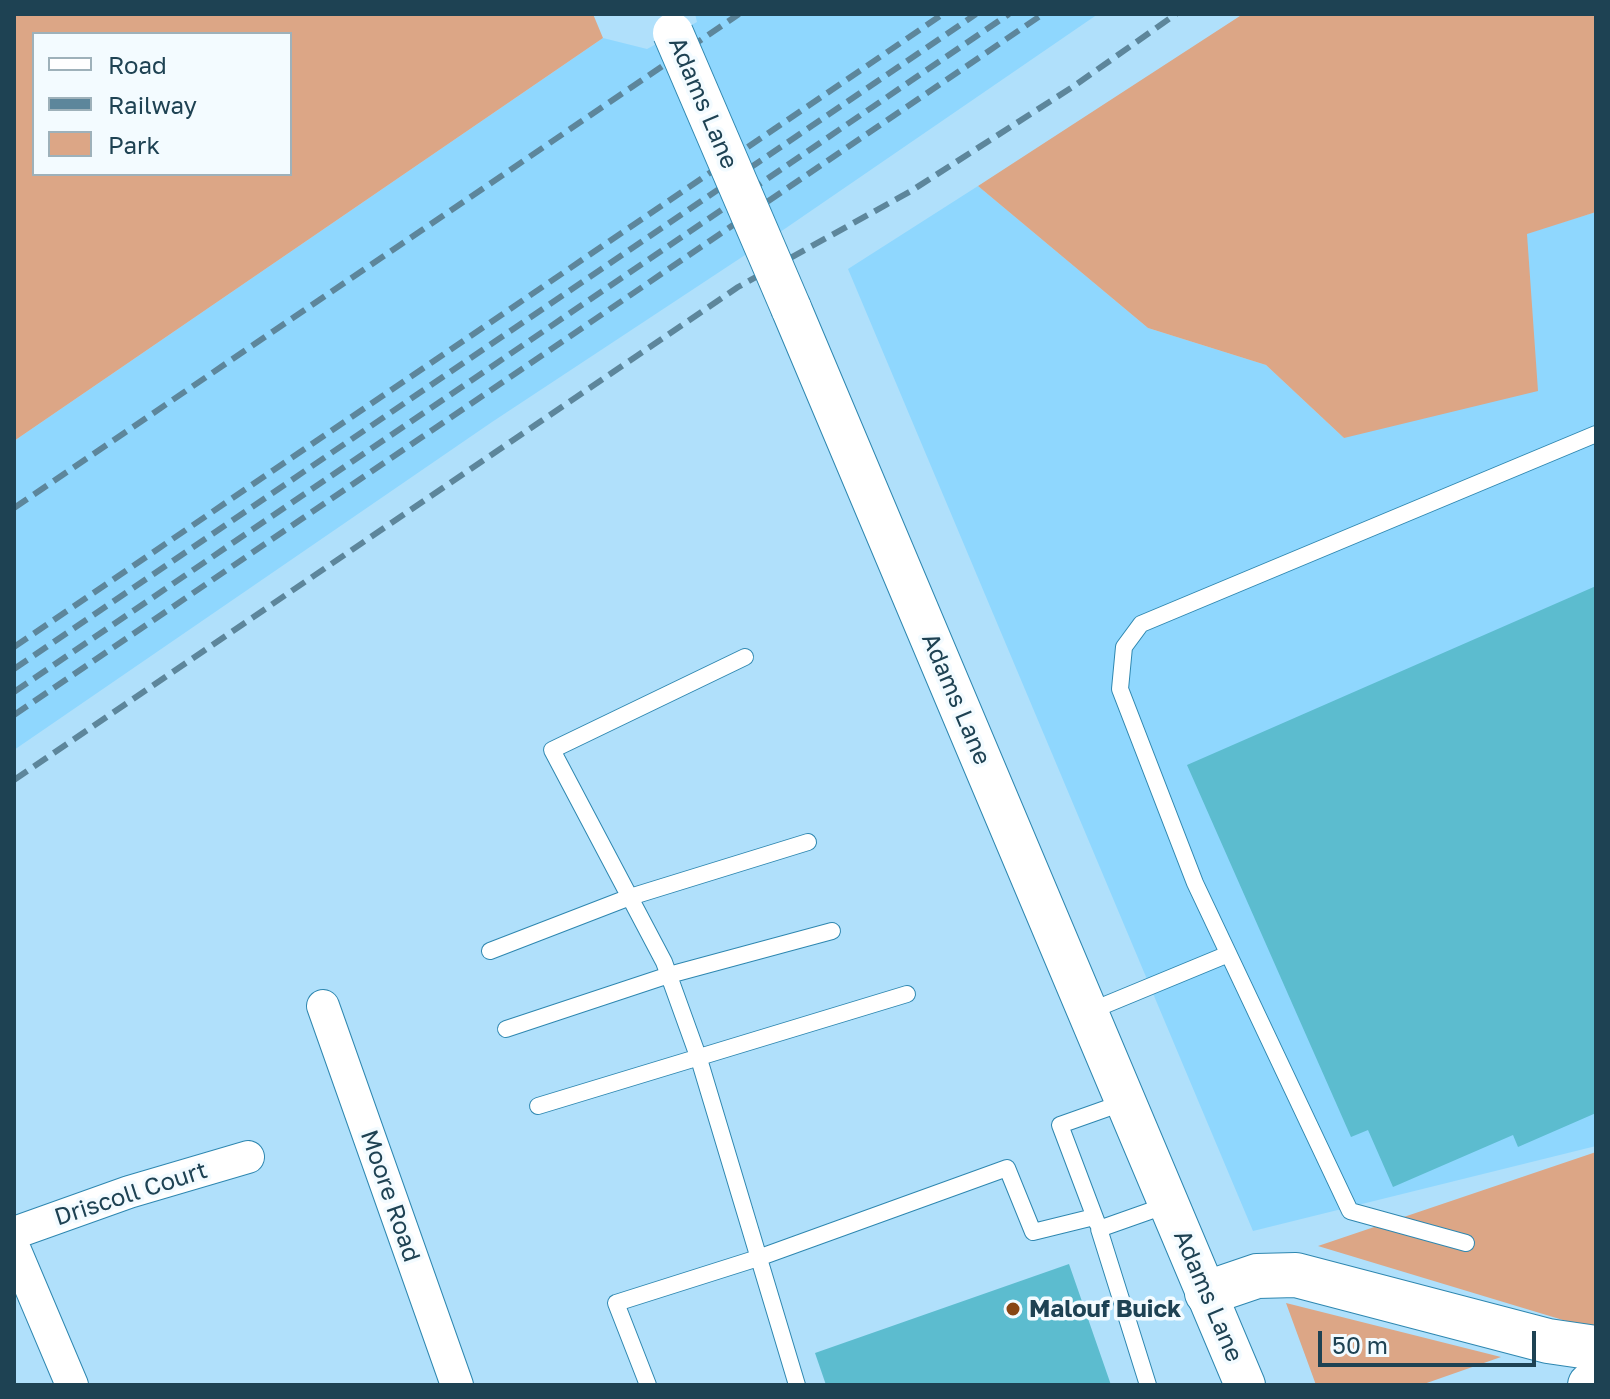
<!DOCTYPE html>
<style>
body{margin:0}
#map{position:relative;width:1610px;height:1399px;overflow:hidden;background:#b0e0fb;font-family:"Golos Text",sans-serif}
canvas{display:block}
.frame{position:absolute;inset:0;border:16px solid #1e4253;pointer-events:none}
.legend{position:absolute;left:32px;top:32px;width:260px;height:144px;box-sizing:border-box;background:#f3fbff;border:2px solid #9eb1ba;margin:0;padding:10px 14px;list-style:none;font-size:24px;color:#1e4253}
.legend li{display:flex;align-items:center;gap:16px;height:40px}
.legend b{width:40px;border:2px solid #9eb1ba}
.scale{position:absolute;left:1318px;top:1331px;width:218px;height:36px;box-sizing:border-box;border:4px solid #1e4253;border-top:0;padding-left:10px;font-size:24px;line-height:28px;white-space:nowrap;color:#1e4253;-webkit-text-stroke:6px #f3fbff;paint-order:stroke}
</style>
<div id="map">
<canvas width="1610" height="1399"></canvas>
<div class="frame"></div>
<ul class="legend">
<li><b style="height:10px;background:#fff"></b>Road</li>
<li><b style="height:10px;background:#5d869b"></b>Railway</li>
<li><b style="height:22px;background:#dca686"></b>Park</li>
</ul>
<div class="scale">50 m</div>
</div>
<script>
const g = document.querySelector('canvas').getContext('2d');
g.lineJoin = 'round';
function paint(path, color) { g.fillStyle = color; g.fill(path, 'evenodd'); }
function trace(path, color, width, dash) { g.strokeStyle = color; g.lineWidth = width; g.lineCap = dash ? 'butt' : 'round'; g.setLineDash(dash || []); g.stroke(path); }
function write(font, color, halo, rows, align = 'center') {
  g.font = font + ' "Golos Text",sans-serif'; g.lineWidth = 7; g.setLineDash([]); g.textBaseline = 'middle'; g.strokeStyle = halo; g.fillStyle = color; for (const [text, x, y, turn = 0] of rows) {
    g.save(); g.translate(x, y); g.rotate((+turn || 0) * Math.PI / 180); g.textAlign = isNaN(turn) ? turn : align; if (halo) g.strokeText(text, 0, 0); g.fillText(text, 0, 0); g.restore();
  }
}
const built = new Path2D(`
 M695 14H1098L786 228 492 422 14 750V441L603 38 647 49 697 22Z
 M978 186 1148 328 1266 365 1344 438 1527 233 1596 212V1146L1253 1231 848 269Z`);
const green = new Path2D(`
 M14 14H593L603 38 14 441ZM34 34H290V174H34Z
 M1243 14H1594L1596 212 1527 234 1538 391 1344 438 1266 365 1148 328 978 186Z
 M1596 1152V1330L1318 1246Z
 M1286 1303 1501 1357 1421 1385H1316Z`);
const building = new Path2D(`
 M1596 586V1113L1518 1147 1513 1135 1393 1187 1368 1130 1351 1137 1187 765Z
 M1069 1264 1111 1385H826L815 1353Z`);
const service = new Path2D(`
 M745 657 552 750 664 962 699 1059 797 1385
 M490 951 630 897 808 842
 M1088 1012 1226 955
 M506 1029 669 975 832 931
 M538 1106 907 994
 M1097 1223 1060 1125 1125 1102
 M1466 1243 1350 1211 1195 883 1120 689 1124 647 1141 624 1596 434
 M648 1385 616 1303 758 1258 1007 1168 1033 1232 1094 1217
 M1148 1385 1099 1229 1167 1205`);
const minor = new Path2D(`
 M323 1006 457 1385
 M14 1233 129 1192 248 1157
 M14 1248 72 1385`);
const tertiary = new Path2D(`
 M791 308 1245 1385`);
const trunk = new Path2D(`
 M1207 1293 1257 1276 1296 1275 1548 1341 1596 1348
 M1590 1385 1596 1383`);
const rail = new Path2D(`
 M14 508 739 14
 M14 647 943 14
 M14 669 976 14
 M14 692 1009 14
 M14 715 1043 14
 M14 780 738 287 911 191 1074 86 1176 14`);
const tertiaryBridge = new Path2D(`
 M673 33 791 308`);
const markers = [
 [1013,1309,8,"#884614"]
];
const streetNames = [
 ["Adams Lane",703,103,67],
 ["Adams Lane",956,699,67],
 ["Driscoll Court",131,1194,-18],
 ["Moore Road",390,1196,71],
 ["Adams Lane",1208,1296,67]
];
const poiNames = [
 ["Malouf Buick",1029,1309]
];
paint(built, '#8fd7fe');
paint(green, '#dca686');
paint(building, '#5cbccf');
trace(service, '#2e87b0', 18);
trace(minor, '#2e87b0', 34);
trace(tertiary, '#2e87b0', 42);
trace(trunk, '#2e87b0', 46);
trace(service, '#fff', 16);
trace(minor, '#fff', 32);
trace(tertiary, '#fff', 40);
trace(trunk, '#fff', 44);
trace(rail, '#5d869b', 6, [16, 8]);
trace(tertiaryBridge, '#2e87b0', 42, []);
trace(tertiaryBridge, '#fff', 40);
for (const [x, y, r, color] of markers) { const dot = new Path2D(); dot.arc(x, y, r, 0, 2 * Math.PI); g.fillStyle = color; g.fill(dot); trace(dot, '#f3fbff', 3); }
write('24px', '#1e4253', '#f3fbff', streetNames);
write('bold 24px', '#1e4253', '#f3fbff', poiNames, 'left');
</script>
